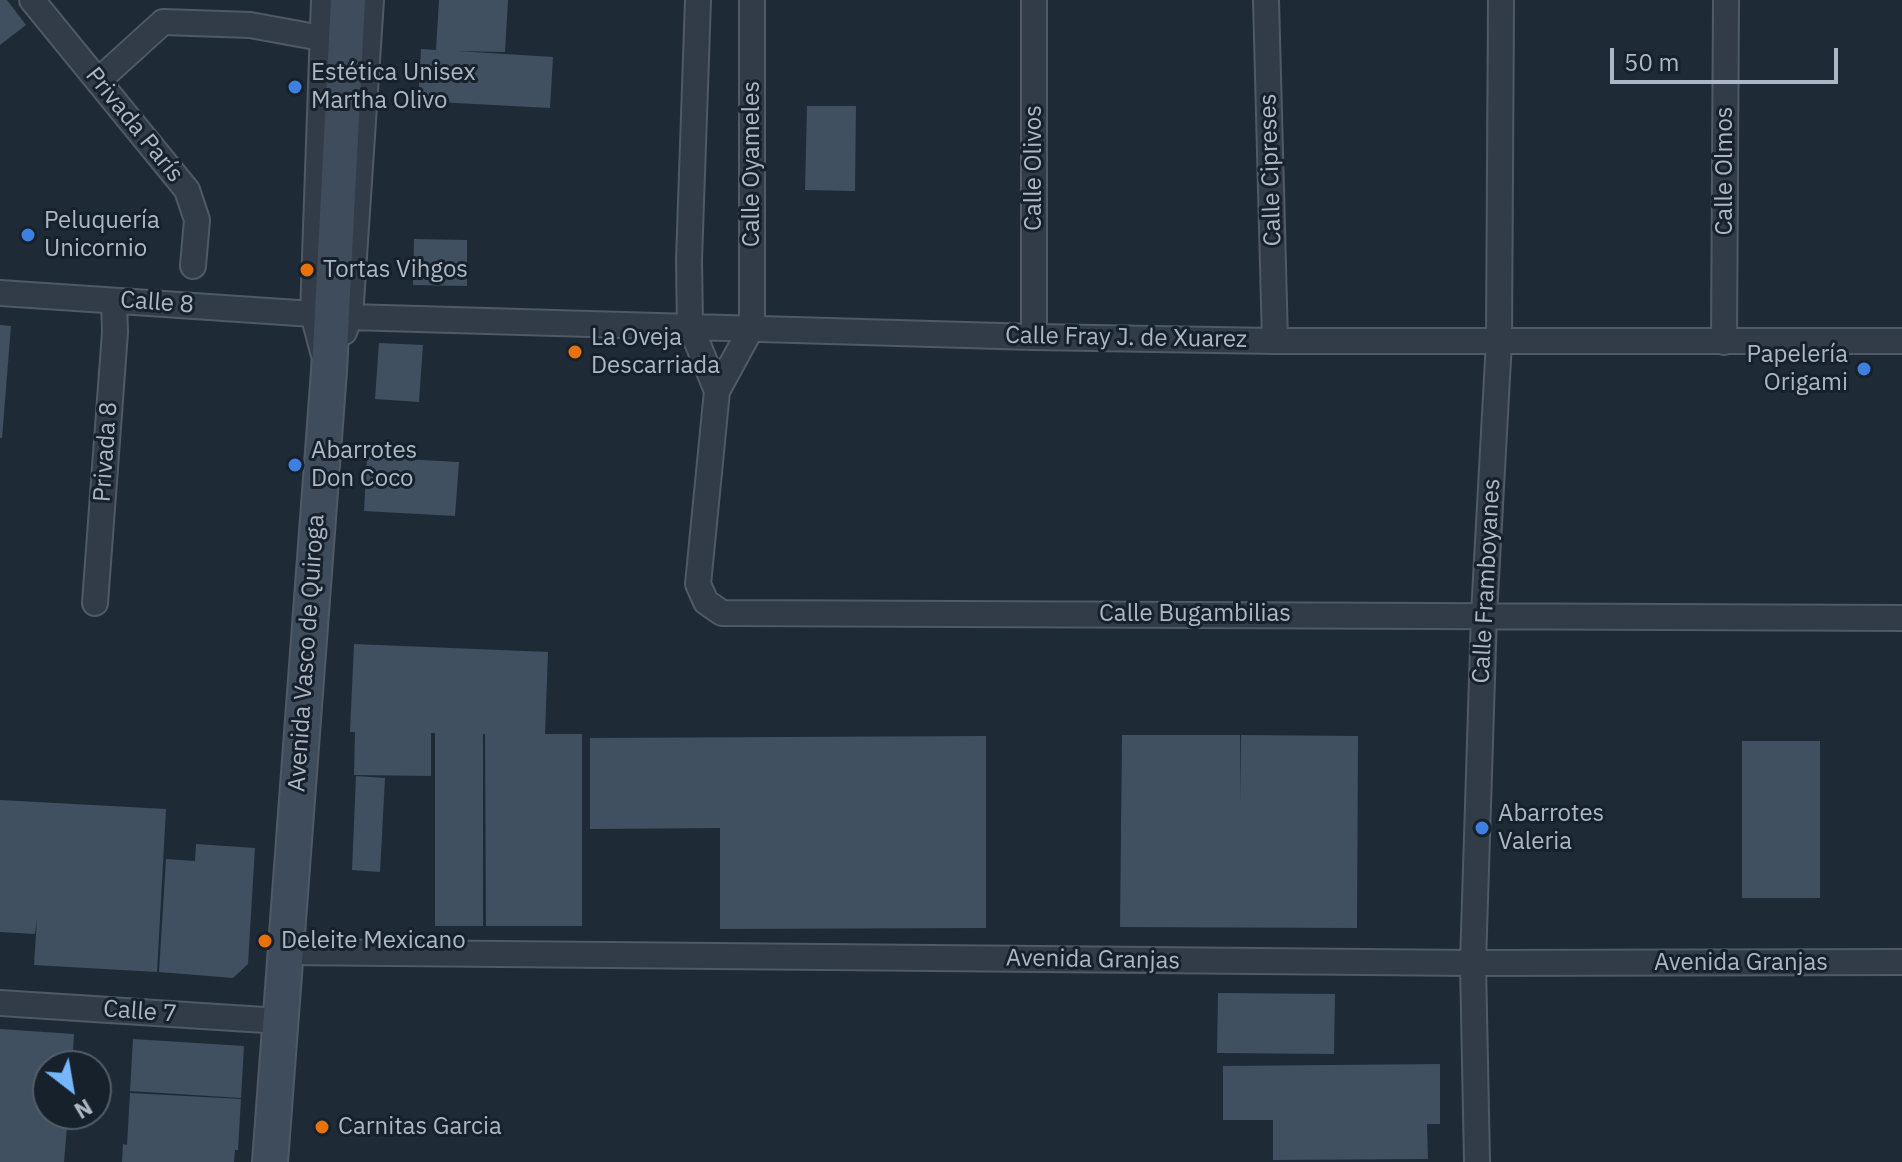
<!DOCTYPE html>
<meta charset="utf-8">
<style>
body{margin:0}
#map{position:relative;width:1902px;height:1162px;overflow:hidden;background:#1e2b37;font-family:"IBM Plex Sans",sans-serif}
canvas{display:block}
.north{position:absolute;left:32px;top:1050px;width:80px;height:80px;box-sizing:border-box;background:#17212c;border:2px solid #525d69;border-radius:50%;rotate:149deg;font-size:22px;font-weight:700;line-height:32px;text-align:center;color:#abb7c5}
.north::after{content:'';display:block;margin:auto;width:28px;height:36px;background:#76b6ff;clip-path:polygon(50% 0,100% 100%,50% 72%,0 100%)}
.scale{position:absolute;left:1610px;top:48px;width:228px;height:36px;box-sizing:border-box;border:4px solid #abb7c5;border-top:0;padding-left:10px;font-size:24px;line-height:28px;white-space:nowrap;color:#abb7c5;-webkit-text-stroke:6px #17212c;paint-order:stroke}
</style>
<div id="map">
<canvas width="1902" height="1162"></canvas>
<div class="north">N</div>
<div class="scale">50 m</div>
</div>
<script>
const g = document.querySelector('canvas').getContext('2d');
g.lineJoin = 'round';
function paint(path, color) { g.fillStyle = color; g.fill(path, 'evenodd'); }
function trace(path, color, width, dash) { g.strokeStyle = color; g.lineWidth = width; g.lineCap = dash ? 'butt' : 'round'; g.setLineDash(dash || []); g.stroke(path); }
function write(font, color, halo, rows, align = 'center') {
  g.font = font + ' "IBM Plex Sans",sans-serif'; g.lineWidth = 6; g.setLineDash([]); g.textBaseline = 'middle'; g.strokeStyle = halo; g.fillStyle = color; for (const [text, x, y, turn = 0] of rows) {
    g.save(); g.translate(x, y); g.rotate((+turn || 0) * Math.PI / 180); g.textAlign = isNaN(turn) ? turn : align; if (halo) g.strokeText(text, 0, 0); g.fillText(text, 0, 0); g.restore();
  }
}
const building = new Path2D(`
 M0 0H7L26 25 0 45Z
 M439 0H508L505 52 456 51 553 57 550 108 418 101 421 49 436 50Z
 M807 106H856L855 191 805 190Z
 M414 239 467 240V286L413 285Z
 M0 325 11 326 2 438H0Z
 M379 343 423 345 419 402 375 399Z
 M367 457 459 462 455 516 364 511Z
 M354 644 548 652 545 734H582V926H486L485 734H483V926H435V733H431V776L354 775 355 732H350Z
 M1122 735H1240V805L1241 735 1358 736 1357 928 1120 927Z
 M986 736V928L720 929V828L590 829V738Z
 M1742 741H1820V898H1742Z
 M356 776 385 778 380 872 352 870Z
 M0 800 166 809 157 972 34 965 37 919 35 934 0 932Z
 M196 844 255 848 248 964 233 978 159 972 166 859 195 861Z
 M1218 993 1335 994 1334 1054 1217 1053Z
 M0 1029 74 1034 72 1066H48V1114H68L64 1162H0Z
 M133 1039 244 1046 241 1098 130 1091Z
 M1440 1064V1124H1427L1428 1159 1273 1160V1120H1223V1066Z
 M130 1093 241 1099 238 1150H235L234 1162H122L123 1144 127 1145Z`);
const minor = new Path2D(`
 M32 0 187 190 197 220 193 266
 M698 0 689 260 690 325 717 391
 M752 0V327L717 391 698 584 706 602 722 613 1902 618
 M1034 0V337
 M1266 0 1275 341
 M98 81 163 22 250 25 321 38
 M0 293 313 314
 M350 317 1034 337 1275 341H1902
 M344 332 350 317 371 0
 M1724 342 1726 0
 M323 352 313 314 324 0
 M95 603 115 332 114 301
 M284 952 1473 963 1902 962
 M0 1003 280 1021
 M1477 1162 1473 963 1484 615 1499 341 1501 0`);
const secondary = new Path2D(`
 M270 1162 329 371 348 0`);
const markers = [
 [295,87,8,"#3f7fe0"],
 [28,235,8,"#3f7fe0"],
 [307,270,8,"#e8710a"],
 [575,352,8,"#e8710a"],
 [1864,369,8,"#3f7fe0"],
 [295,465,8,"#3f7fe0"],
 [1482,828,8,"#3f7fe0"],
 [265,941,8,"#e8710a"],
 [322,1127,8,"#e8710a"]
];
const poiNames = [
 ["Estética Unisex",311,73],
 ["Martha Olivo",311,101],
 ["Peluquería",44,221],
 ["Unicornio",44,249],
 ["Tortas Vihgos",323,270],
 ["La Oveja",591,338],
 ["Descarriada",591,366],
 ["Papelería",1848,355,"right"],
 ["Origami",1848,383,"right"],
 ["Abarrotes",311,451],
 ["Don Coco",311,479],
 ["Abarrotes",1498,814],
 ["Valeria",1498,842],
 ["Deleite Mexicano",281,941],
 ["Carnitas Garcia",338,1127]
];
const streetNames = [
 ["Privada París",134,125,51],
 ["Calle Oyameles",752,164,-90],
 ["Calle Olivos",1034,168,-90],
 ["Calle Cipreses",1271,170,-92],
 ["Calle Olmos",1725,171,-90],
 ["Calle 8",157,303,4],
 ["Calle Fray J. de Xuarez",1126,338,1],
 ["Privada 8",106,452,-86],
 ["Calle Framboyanes",1487,581,-87],
 ["Calle Bugambilias",1195,614],
 ["Avenida Vasco de Quiroga",307,653,-86],
 ["Avenida Granjas",1093,960,1],
 ["Avenida Granjas",1741,963],
 ["Calle 7",140,1012,4]
];
paint(building, '#405060');
trace(minor, '#4f5a66', 28);
trace(secondary, '#4f5a66', 38);
trace(minor, '#313c48', 24);
trace(secondary, '#3f4c5b', 34);
for (const [x, y, r, color] of markers) { const dot = new Path2D(); dot.arc(x, y, r, 0, 2 * Math.PI); g.fillStyle = color; g.fill(dot); trace(dot, '#17212c', 3); }
write('24px', '#abb7c5', '#17212c', poiNames, 'left');
write('24px', '#abb7c5', '#17212c', streetNames);
</script>
